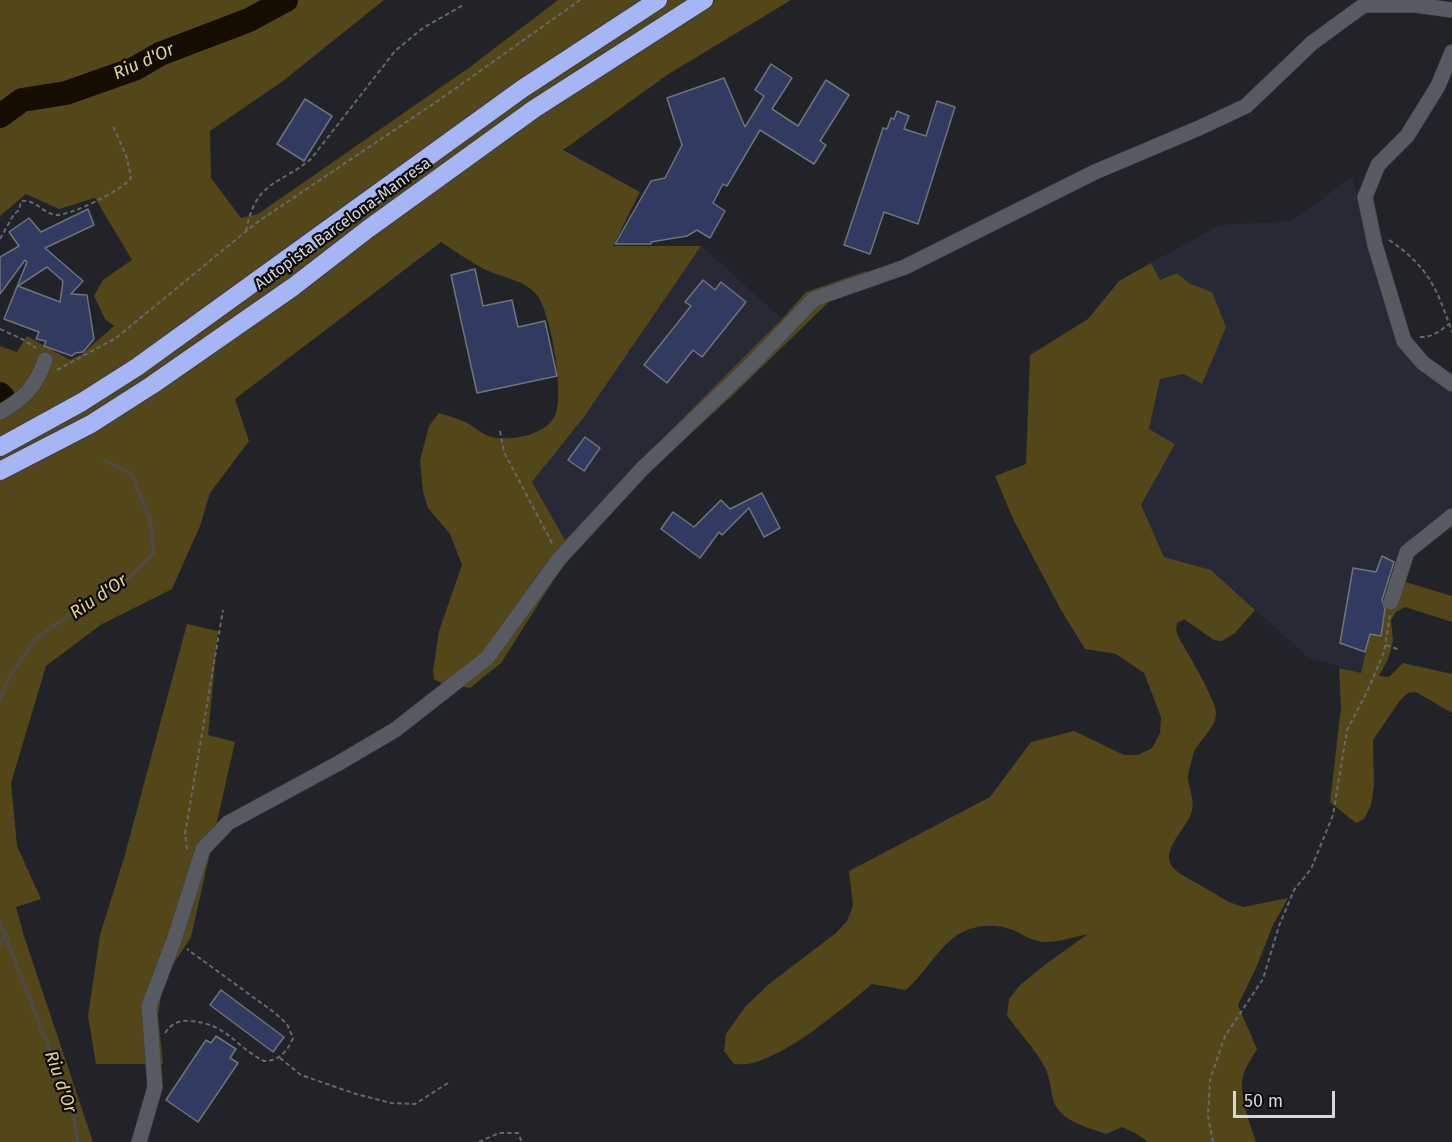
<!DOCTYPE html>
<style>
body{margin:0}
#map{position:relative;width:1452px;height:1142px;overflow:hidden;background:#212329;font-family:"Fira Sans",sans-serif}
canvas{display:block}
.scale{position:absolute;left:1233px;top:1091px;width:102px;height:27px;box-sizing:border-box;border:3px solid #d6d7db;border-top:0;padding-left:8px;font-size:18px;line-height:21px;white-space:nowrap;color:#d6d7db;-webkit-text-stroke:4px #0c0c0f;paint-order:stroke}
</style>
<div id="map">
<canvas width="1452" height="1142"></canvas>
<div class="scale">50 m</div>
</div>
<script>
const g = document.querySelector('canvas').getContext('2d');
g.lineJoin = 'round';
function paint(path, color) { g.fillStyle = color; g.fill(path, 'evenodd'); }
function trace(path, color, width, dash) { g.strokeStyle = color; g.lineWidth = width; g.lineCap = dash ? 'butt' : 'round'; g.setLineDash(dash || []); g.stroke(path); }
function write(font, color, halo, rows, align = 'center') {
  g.font = font + ' "Fira Sans",sans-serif'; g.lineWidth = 4.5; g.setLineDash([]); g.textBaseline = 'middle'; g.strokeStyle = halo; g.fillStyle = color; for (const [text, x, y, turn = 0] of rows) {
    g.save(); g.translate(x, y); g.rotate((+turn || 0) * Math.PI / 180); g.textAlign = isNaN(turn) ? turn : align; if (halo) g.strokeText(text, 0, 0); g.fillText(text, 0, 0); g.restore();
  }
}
const built = new Path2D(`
 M1352 177 1376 271 1406 352 1452 392V508L1426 526 1398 553 1389 577 1381 636 1370 635 1361 673 1308 657 1211 570 1164 557 1141 505 1175 444 1149 429 1160 379 1184 374 1212 292 1190 284 1177 273 1160 280 1151 263 1220 225 1292 221Z
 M701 246 782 319 684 417 565 540 532 482 584 417Z`);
const green = new Path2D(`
 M0 0H384L283 81 210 131 211 178 241 218 258 214 470 67 558 0H791L667 75 563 150 640 192 613 246H701L584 417 532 482 565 540 684 417 782 319 806 292 866 271 870 286 835 296 733 395 644 477 560 570 501 663 470 688 441 683 434 679 433 671 439 631 462 565 450 534 428 508 423 492 420 460 429 426 439 413C449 416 459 419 469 424 478 430 486 437 497 438 517 440 545 434 555 416 565 396 551 313 537 295 524 279 501 278 484 269 469 261 455 251 441 242L235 399 249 441 210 493 200 526 172 589 102 624 46 666 11 783 17 846 41 899 16 907 24 936 93 1142H0V346L17 352 27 336 70 360 82 354 114 326 105 319 94 296 103 280 132 260 95 198 59 209 26 194 0 216Z
 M1151 263 1160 280 1177 273 1190 284 1212 292 1226 327 1202 384 1184 374 1160 379 1149 429 1175 444 1141 505 1164 557 1211 570 1255 610 1235 633 1222 641 1214 640 1184 619 1177 623 1176 630 1179 638C1187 652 1215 698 1216 712 1217 727 1200 739 1194 752 1193 756 1187 776 1188 778 1189 791 1196 801 1191 814 1183 834 1154 855 1179 873L1229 902 1243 907 1288 898 1273 925 1256 968 1238 1005 1257 1049C1253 1056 1248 1063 1245 1070 1236 1090 1250 1123 1256 1142H1148L1137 1134 1122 1127 1106 1134C1085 1126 1056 1121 1052 1095 1050 1084 1049 1074 1043 1064 1033 1046 1018 1032 1007 1015L1009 999 1020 985 1046 964 1088 934C1073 937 1058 943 1043 942 1032 941 1022 934 1013 930 993 922 968 925 952 939 935 953 923 975 906 990L872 984C842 1009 790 1054 752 1063 747 1065 740 1064 734 1064L724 1051 726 1034 745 1007 769 984 836 933 847 921 853 906 849 871 990 797 1031 742 1074 731 1124 755H1138L1152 748 1160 733 1161 717 1144 673 1116 654 1085 649 1061 610 1014 521 995 476 1026 464 1030 355 1088 319 1119 281Z
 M1389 577 1452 596V622L1405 607 1396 612 1391 620 1393 641 1388 659 1379 676 1389 677 1403 663 1452 674V713L1416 692 1408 693 1401 699 1373 740 1374 786 1371 805 1364 819 1356 823 1330 802 1341 708 1339 668 1361 673 1370 634 1381 636Z
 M187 624 218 631 208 735 235 742 191 937 163 980 158 1015 163 1064H96L88 1016 100 935 124 858Z`);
const stream = new Path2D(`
 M0 700 8 679 36 638 80 608 124 583 154 553 150 519 131 474 104 460
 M0 922 71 1105 78 1142
 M0 946 5 933`);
const river = new Path2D(`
 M0 116 22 100 66 93 134 69 160 54 249 20 286 0
 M0 394 3 397`);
const building = new Path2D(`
 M771 64 792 78 772 109 798 126 826 80 849 95 820 141 826 145 814 164 760 130 727 186 723 184 713 203 725 211 710 238 697 230 687 236 651 242V244H615L651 181 665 178 682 145 667 98 724 78 745 127 764 96 755 90Z
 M305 99 332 116 304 161 277 144Z
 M937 101 955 107 918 224 884 212 870 254 844 245 883 128 887 129 891 118 894 119 897 111 909 116 904 129 926 136Z
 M88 209 94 225 45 248 83 281 71 294 87 295 94 339 83 352 75 353 72 356 44 346 46 341 36 339 39 332 4 319 27 262 25 260 0 294V257L19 246 9 232 29 218 41 232ZM47 267 63 281 60 302 18 286Z
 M475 269 483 306 512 300 518 327 545 321 557 376 477 393 451 275Z
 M703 280 715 290 721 282 746 302 702 357 693 350 667 383 644 365 691 306 685 302Z
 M585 437 600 448 584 471 568 460Z
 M762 493 780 528 764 537 749 508 722 535 719 532 700 558 661 529 673 512 694 527 721 500 730 509Z
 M1382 556 1394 562 1382 600 1385 609 1381 636 1370 634 1365 652 1340 643 1353 568 1376 572Z
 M221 990 284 1037 273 1052 210 1005Z
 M216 1036 236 1049 230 1058 238 1063 198 1122 166 1100 206 1040 211 1043Z`);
const path = new Path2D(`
 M246 231C256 180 278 186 311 159L395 51 423 28 463 5
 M0 239 14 214 19 210 21 201C36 199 42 213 56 215 70 216 123 190 131 178L127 158 113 126
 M1389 240C1429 267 1437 289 1452 332
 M0 329 22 339 36 348
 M1420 337C1431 338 1440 331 1449 324
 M57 370 116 338 256 223 442 98 580 0
 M500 431 504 452 553 545
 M1386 645 1400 650
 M187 849 185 834 223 610
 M165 1033C171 1024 179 1020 189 1021 227 1023 234 1046 264 1061 279 1061 287 1052 293 1038L287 1024 275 1013 187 949
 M280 1058 301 1075 356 1094 391 1103 415 1104 448 1083
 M479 1142 499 1133H518L522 1142
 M1213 1142 1208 1116 1210 1080 1225 1036 1263 979 1279 926 1294 890 1311 869 1333 815 1347 730 1367 692 1384 652 1390 615`);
const minor = new Path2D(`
 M1452 52 1438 86 1407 136 1378 165 1365 197 1375 245 1404 341 1423 363 1452 384
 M0 412C23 400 37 385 45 360
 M1391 602 1407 552 1452 516
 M139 1142 155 1087 149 1006 174 940 203 849 228 823 337 764 395 730 487 658 559 559 642 469 752 364 814 299 905 267 1095 172 1199 128 1246 106 1312 43 1364 5H1415L1452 10`);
const highway = new Path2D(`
 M0 447 82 402 137 367 522 89 658 0
 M0 471 91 424 152 385 293 287 368 229 534 109 704 0`);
const streetNames = [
 ["Autopista Barcelona-Manresa",343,224,-36]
];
const waterNames = [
 ["Riu d'Or",144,62,-24],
 ["Riu d'Or",99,597,-34],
 ["Riu d'Or",60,1082,71]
];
paint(built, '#272a36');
paint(green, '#534618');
trace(stream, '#4e4a42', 4);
trace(river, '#140d00', 24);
paint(building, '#313a61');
trace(building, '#71737a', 1.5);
trace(minor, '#3c3d42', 16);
trace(highway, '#3c3d42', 20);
trace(path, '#66686d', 2, [4.5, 3]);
trace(minor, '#585a61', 15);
trace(highway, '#a6b6f4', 18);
write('16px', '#d6d7db', '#0c0c0f', streetNames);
write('italic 18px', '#e8d186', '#0c0c0f', waterNames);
</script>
